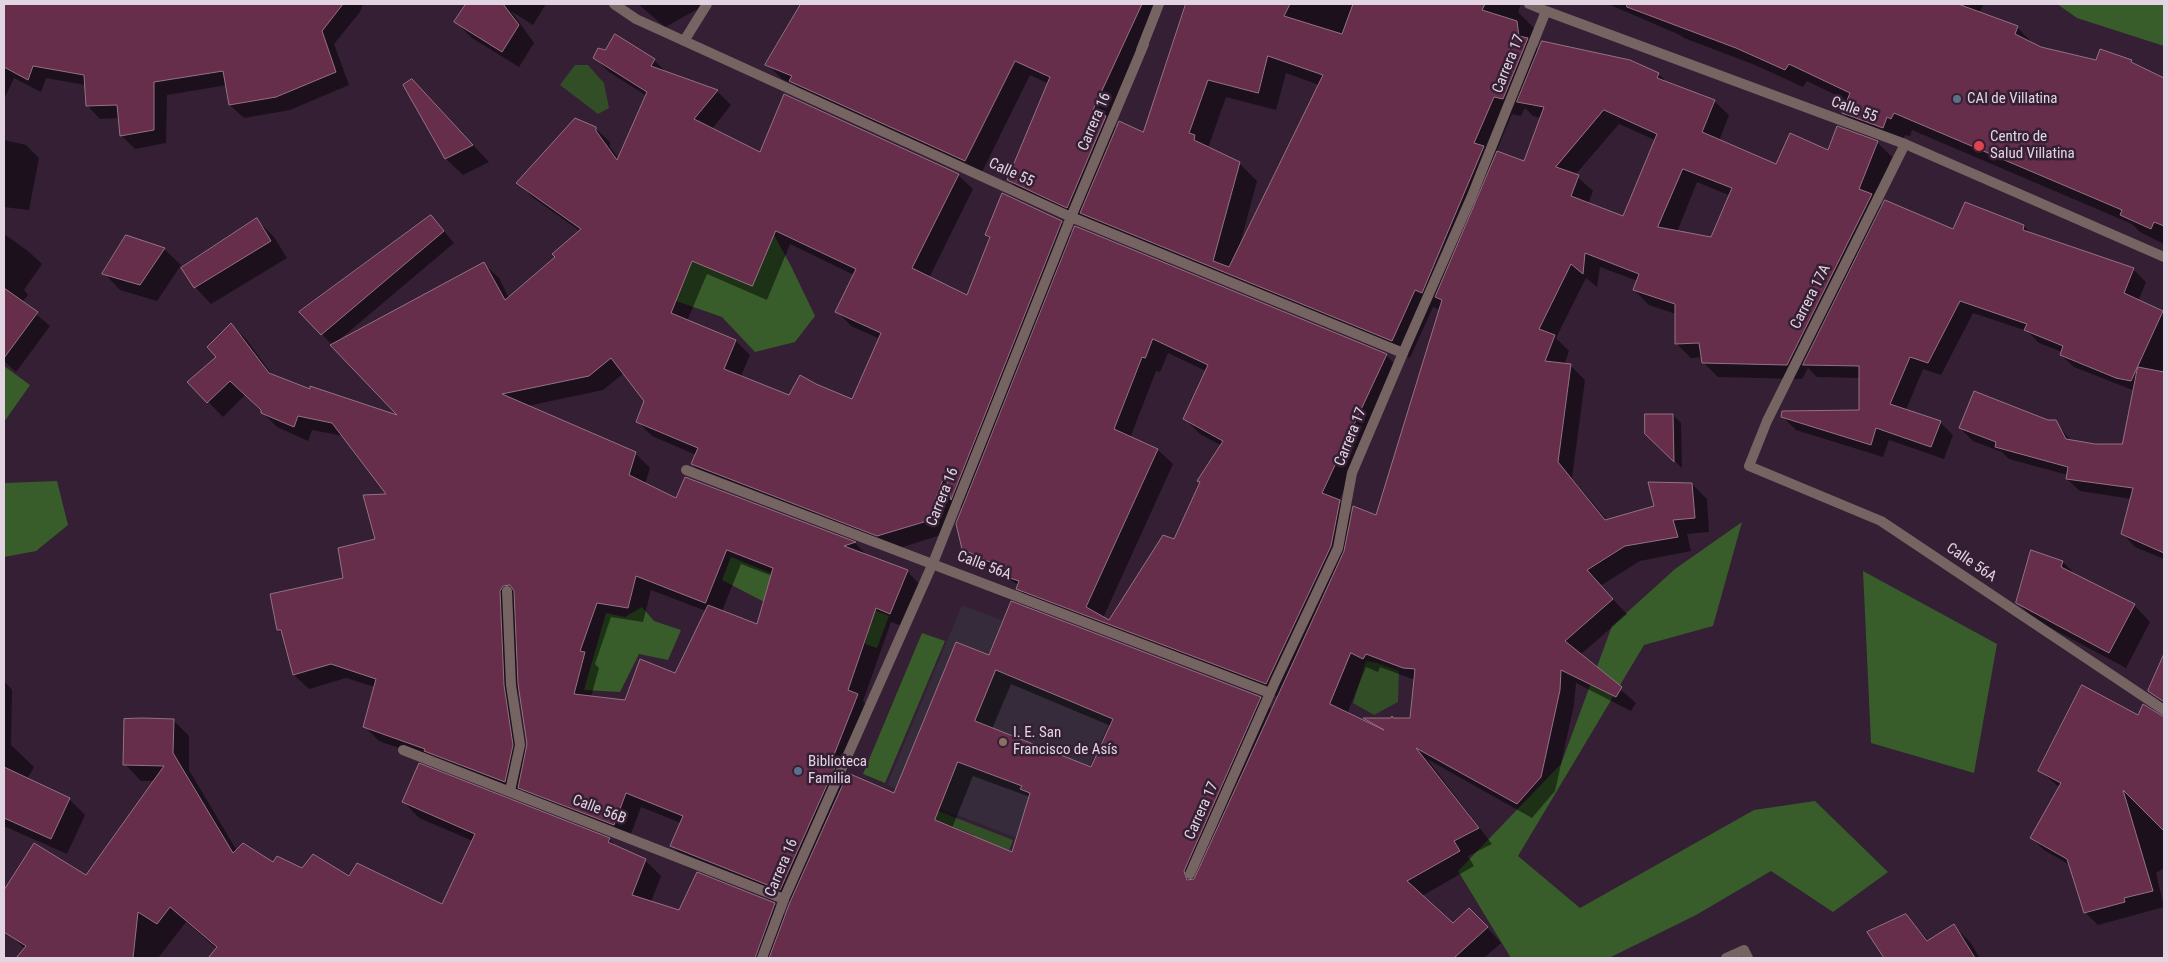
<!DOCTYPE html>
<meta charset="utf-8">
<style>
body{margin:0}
#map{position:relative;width:2168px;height:962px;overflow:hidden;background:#341f34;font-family:"Roboto Condensed",sans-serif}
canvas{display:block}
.frame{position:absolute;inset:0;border:5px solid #e2d4e1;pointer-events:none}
</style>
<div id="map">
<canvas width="2168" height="962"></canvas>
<div class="frame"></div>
</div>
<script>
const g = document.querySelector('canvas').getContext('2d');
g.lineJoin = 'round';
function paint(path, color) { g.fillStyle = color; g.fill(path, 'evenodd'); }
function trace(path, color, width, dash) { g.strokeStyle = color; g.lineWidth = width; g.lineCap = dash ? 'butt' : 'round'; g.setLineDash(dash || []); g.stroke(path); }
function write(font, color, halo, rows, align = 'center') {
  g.font = font + ' "Roboto Condensed",sans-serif'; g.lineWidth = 5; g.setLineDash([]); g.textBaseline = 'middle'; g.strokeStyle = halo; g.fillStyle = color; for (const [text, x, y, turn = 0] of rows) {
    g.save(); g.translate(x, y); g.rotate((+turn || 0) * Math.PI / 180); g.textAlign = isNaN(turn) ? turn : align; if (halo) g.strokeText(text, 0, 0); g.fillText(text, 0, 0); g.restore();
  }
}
const education = new Path2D(`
 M962 605 1133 670 1051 851 939 808 887 785Z`);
const green = new Path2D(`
 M575 65H588L604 83 609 108 598 114 560 85Z
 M1366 661 1377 663 1399 671 1398 702 1374 715 1353 703Z
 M923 805 1013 840 1002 869 963 862 974 835 918 813Z`);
const forest = new Path2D(`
 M2057 4H2164V46L2077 18Z
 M763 215 791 266 815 316 795 342 755 352 722 317 676 301 671 269Z
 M4 366 30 385 4 422Z
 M57 481 68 525 36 551 4 557V483Z
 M1742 522 1713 626 1644 645 1518 856 1580 908 1754 810 1815 801 1888 872 1833 912 1771 871 1696 915 1609 958H1511L1458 871 1561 764 1612 626 1675 569Z
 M731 557 782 578 770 605 722 580Z
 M1863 571 1997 644 1974 773 1871 743Z
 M814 586 889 616 877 648 865 644 868 634 859 631Z
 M642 607 654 621 681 630 668 660 639 654 620 692 584 690 606 613 625 617Z
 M922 633 945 641 885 783 863 774Z`);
const shadow = new Path2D(`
 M4 4H36L39 7 41 4H363L360 12 334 44 349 85 290 110 244 118 230 105 227 85 167 95 166 143 135 149 122 136 120 118 100 119 87 105 86 85 46 78 41 92 14 78 4 99Z
 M467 4H546L533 25 511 11 534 43 519 67 472 38 456 22Z
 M638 4H707L665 27Z
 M803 4H1164L1110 121 1117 128 1144 134 1188 4H1521L1518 12 1534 28 1536 47 1539 51 1658 74 1668 83 1714 101 1729 115 1719 141 1777 166 1828 151 1877 142 1892 157 1876 199 1883 207 1954 230 2024 226 2031 234 2133 269 2146 282 2138 301 2164 313V559L2135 547 2123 534 2132 499 2080 491 2067 479 2068 475 2009 459 2002 452 1973 441 1960 428 2055 421 2072 442 2123 445 2135 391 2074 367 2061 355 2062 352 2039 343 2027 331 1973 313 1941 375 1923 369 1906 410 1940 422 1953 435 1944 459 1889 440 1883 457 1796 430 1783 417 1860 411V378L1817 377 1808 368 1802 379 1718 377 1704 363 1703 357 1691 358 1676 343V314L1649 305 1634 290 1638 281 1600 267 1597 287 1586 278 1556 338 1569 351 1564 365H1570L1585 380 1572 478 1607 520 1656 507 1692 484 1707 499 1709 532 1687 534 1691 551 1640 561 1600 586 1627 614 1580 655 1636 703 1631 711 1576 683 1574 705 1555 791 1532 818 1427 759 1492 844 1468 856 1474 866 1422 896 1453 925 1484 924 1501 943 1484 958H683L695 921 774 904 786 916 791 902 686 860 671 845 681 823 641 807 629 839 534 802 521 789 519 796 436 761 379 741 365 727 375 687 346 678 309 689 294 675 284 635 278 630 345 579 377 540 389 495 344 436 312 430 308 441 277 427 245 395 223 417 189 382 218 357 231 325 246 339 273 376 310 390 401 418 301 312 431 216 454 243 339 340 484 264 499 278 509 298 557 257 580 231 532 197 518 182 595 128 610 142V147L619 159 647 96 609 72 594 57 605 52 616 36 654 60 668 74 717 91 731 105 712 129 760 154 958 175 973 189 929 278 968 296 991 240 986 235 1061 222 1073 233 1386 355 1401 370 1339 501 1352 515 1377 517 1440 310 1433 307 1410 358 1100 231 1085 217 1083 222 1024 195 1009 180 1049 84 1030 75 980 176 806 96 795 85 782 79 767 64ZM1286 73 1319 85 1240 244 1257 181 1239 163 1208 148 1226 97 1276 110ZM1525 108 1533 116 1541 118 1525 162 1496 152 1512 114 1521 116ZM1619 124 1655 140 1623 218 1588 204 1593 191 1575 175ZM1697 182 1731 196 1712 238 1677 232ZM790 244 854 275 837 311 851 326 880 339 853 401 815 385 790 396 741 376 750 355 736 341 687 321 707 274 767 300ZM1168 353 1206 371 1185 419 1200 434 1222 446 1199 481 1201 483 1174 540 1109 621 1103 618 1173 464 1158 450 1130 438 1156 371 1160 372ZM624 373 646 401 637 421 652 436 696 455 692 464 707 479 893 550 941 535 954 501 963 510V549L978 564 1005 576 1018 585 1017 588 1032 603 1279 697 1273 711 1260 698 990 657 895 795 846 774 871 710 863 701 891 622 905 627 921 586 907 571 868 556 855 543 686 479 677 499 645 484 650 468 635 453 527 406 603 390ZM741 564 772 576 758 625 722 611ZM651 590 706 611 675 675 626 701 591 697 599 668 595 664 611 617 643 622ZM1366 667 1378 672 1380 667 1415 680 1411 720 1366 719 1372 725 1347 714ZM1011 684 1111 726 1092 768 992 729ZM519 686 528 744 526 753 518 701V687ZM973 776 1030 797 1013 854 952 828Z
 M1608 4H1865L1887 15 1891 4H1984L1979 13 2017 27 2035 46 2096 62 2101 51 2132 61 2136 66 2164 79V244L2140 232 2132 224 1912 130 1910 136 1905 135 1901 146 1862 131 1843 113 1848 101 1807 81 1803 87 1755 65 1684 38 1680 35Z
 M405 85 428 97 489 162 463 175 446 159Z
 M4 140 26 145 39 158 29 210 4 207Z
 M257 220 274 237 287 258 211 304 195 287Z
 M4 234 28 251 42 264 24 290 28 295 22 302 50 326 16 372 4 361Z
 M164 249 181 265 157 301 120 290 104 273Z
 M1673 415 1681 423 1682 468 1655 442Z
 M2031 552 2063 562 2078 577 2134 605 2150 622 2126 668 2034 619 2018 603Z
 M2164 656V705L2150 691Z
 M4 681 12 690 11 745 34 767 27 779 69 799 85 815 67 854 4 826Z
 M2164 716V868L2156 873 2164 907 2098 925 2085 912 2070 865 2044 850 2032 838 2060 788 2040 771 2139 717Z
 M173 720 189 736V770L237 851 273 864 349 878 443 906 473 841 419 818 403 801 609 839 618 848 645 860 661 876 651 902 687 925 671 958H210L217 949 186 922 158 958H35L8 933 4 921V893L35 844 86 876 155 781H141L125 764Z
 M1906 915 1929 941 1954 926 1970 942 1980 958H1886L1869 933Z`);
const building = new Path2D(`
 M4 4H343L322 31 336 72 276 97 229 105 223 71 154 82V130L120 136 117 105 86 106 84 75 33 66 28 80 4 67Z
 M466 4H503L519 25 502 52 454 22Z
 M801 4H1142L1093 110 1106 116 1067 208 1007 180 1050 77 1015 61 965 161 789 81 792 76 765 65Z
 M1186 4H1290L1284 16 1342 34 1353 4H1485L1482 10 1517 21 1519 36 1528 38 1503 99 1494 97 1474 143 1484 146 1422 293 1415 290 1392 341 1080 213 1119 121 1143 132ZM1268 56 1323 75 1229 267 1213 261 1240 162 1194 140 1195 135 1189 133 1208 80 1258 93Z
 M1627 4H1958L2018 26 2015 34 2041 47 2096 60 2100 49 2132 60 2131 62 2164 78V226L2154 222 2151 229 2120 215 2122 210 1894 113 1891 119 1887 117 1883 128 1842 113 1850 93 1789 64 1785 70 1736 48 1627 7Z
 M615 34 655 59 651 66 718 90 694 119 760 152 784 94 959 174 912 268 967 295 990 237 985 235 1002 193 1062 221 951 500 945 474 927 521 877 536 691 464 698 448 636 422 644 401 611 358 589 376 502 394 636 452 629 475 676 498 685 477 856 542 844 546 908 570 890 614 876 608 848 690 858 694 830 765 835 767 780 890 670 846 683 816 626 793 614 825 518 788 527 744 518 684 514 591 510 585 503 586 500 591 504 685 513 745 505 782 424 751 425 749 363 727 376 679 331 664 293 675 281 630H277L270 594 343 578 338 548 375 539 363 495 386 494 332 423 298 416 294 427 261 413V410L230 381 207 403 187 382 216 357 207 347 231 323 269 373 310 389V386L397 415 330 345 484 262 505 300 555 257 552 254 581 229 516 183 575 118 596 127V131L617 160 647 92 593 58 598 48 605 50ZM776 231 856 269 835 312 881 333 852 399 816 384 800 375 789 395 724 369 736 340 671 313 692 261 752 286ZM727 550 773 568 757 624 708 605 675 673 640 659 625 700 574 694 585 652 580 651 597 603 628 608 636 576 705 603Z
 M1542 41 1630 60 1659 73 1657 78 1715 100 1702 132 1776 164 1790 133 1828 150 1837 126 1878 141 1859 189 1872 194 1787 365 1702 363 1699 343 1675 344V304L1633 290 1639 274 1585 253 1583 274 1571 264 1539 329 1555 335 1545 361 1571 364 1558 462 1605 520 1654 506 1648 482 1692 483 1695 518 1673 520 1678 537 1625 546 1587 570 1613 599 1565 641 1622 687 1616 697 1561 670 1560 690 1541 777 1517 804 1416 748 1479 828 1454 841 1460 851 1407 881 1453 923 1469 908 1488 927 1454 958H769L790 902 848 773 894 793 956 642 989 655 1011 601 1261 697 1184 871 1187 880 1194 879 1344 551 1353 506 1376 515 1442 300 1435 297 1497 151 1524 161 1544 107 1517 102ZM1604 110 1657 134 1623 216 1571 196 1579 175 1556 167ZM1683 169 1732 188 1711 237 1658 227ZM1351 653 1363 659 1366 654 1403 668 1415 669 1410 718H1393L1392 716 1391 718H1363L1384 730 1330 704ZM996 670 1113 719 1091 767 975 721ZM958 762 1022 786 1020 789 1030 793 1012 852 935 820Z
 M412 79 473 145 445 159 403 85Z
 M1885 200 1953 229 1965 202 2024 225 2023 230 2134 268 2124 293 2163 311 2131 381 2116 378 2060 355 2063 346 2024 330 2027 324 1960 301 1928 363 1910 357 1890 404 1941 421 1931 447 1876 428 1871 445 1781 417 1782 411 1859 410V366L1803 365Z
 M431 215 444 231 321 335 299 312Z
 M257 218 271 241 194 288 181 268Z
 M1075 226 1387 354 1322 493 1340 500 1331 546 1266 684 1016 589 1019 581 1010 578 1011 575 995 567 996 565 962 549 956 524ZM1153 339 1208 365 1183 419 1223 441 1197 481 1200 482 1174 539 1163 535 1109 620 1086 607 1158 449 1114 429 1142 357 1145 358Z
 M126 235 165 248 140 285 102 274Z
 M4 288 38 312 4 358Z
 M2138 367 2164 372V553L2121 534 2133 488 2066 479 2068 467 1995 447 1996 442 1959 428 1974 391 2048 420H2056L2066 439 2095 444H2122Z
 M1645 414H1673L1674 462 1645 434Z
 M2031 550 2063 561 2061 567 2135 604 2109 653 2016 603Z
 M2164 654V702L2148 691Z
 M2082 685 2138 715 2143 704 2164 717V831L2123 790 2153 891 2124 898 2125 902 2084 913 2067 859 2030 838 2061 783 2038 771Z
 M143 718 174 719 173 753 233 853 243 843 273 862 277 856 302 868 313 854 349 876 357 863 442 904 475 834 402 802 419 763 610 838 608 842 646 859 632 895 679 910 697 872 775 903 755 958H208L217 947 170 907 157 924 138 912 133 958H16L26 946 4 932V890L34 843 86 875 164 766 123 765 124 719Z
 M4 767 70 798 51 839 4 818Z
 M1906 914 1927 941 1954 924 1975 958H1884L1867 932Z`);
const minor = new Path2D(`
 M614 4 636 19 1071 217 1144 44
 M1529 4 1546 11
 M684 41 707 4
 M1141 50 1159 4
 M1905 144 1767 421 1749 466 1881 521 2164 710
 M686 470 1270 693
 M507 591 511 685 520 745 510 791
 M403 750 784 899
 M1190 874 1275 682 1338 548 1352 473 1403 353
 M1726 958 1744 950 1748 958`);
const tertiary = new Path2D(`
 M762 958 784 899 933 563 1071 217 1403 353 1471 198 1546 11 1905 144 2164 257`);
const markers = [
 [1957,99,5,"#5c6f8a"],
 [1979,146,6,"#e0444e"],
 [1003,742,5,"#8d6e63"],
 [798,771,5,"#5c6f8a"]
];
const streetNames = [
 ["Carrera 17",1509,64,-68],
 ["Calle 55",1854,110,20],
 ["Carrera 16",1095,122,-67],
 ["Calle 55",1011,173,25],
 ["Carrera 17A",1811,297,-63],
 ["Carrera 17",1351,437,-68],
 ["Carrera 16",943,497,-68],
 ["Calle 56A",1971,563,34],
 ["Calle 56A",984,566,21],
 ["Calle 56B",599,810,21],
 ["Carrera 17",1202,811,-66],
 ["Carrera 16",782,868,-67]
];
const poiNames = [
 ["CAI de Villatina",1967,99],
 ["Centro de",1990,137],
 ["Salud Villatina",1990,154],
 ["I. E. San",1013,733],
 ["Francisco de Asís",1013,750],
 ["Biblioteca",808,762],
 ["Familia",808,779]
];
paint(education, '#352b3a');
paint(green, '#314e26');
paint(forest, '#385d2a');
paint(shadow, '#0007');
paint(building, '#662e4b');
trace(building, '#947281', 1);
trace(minor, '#756462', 10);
trace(tertiary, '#756462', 10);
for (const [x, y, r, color] of markers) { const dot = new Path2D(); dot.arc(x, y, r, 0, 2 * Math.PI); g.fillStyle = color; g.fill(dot); trace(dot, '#341f34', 2); }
write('15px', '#e2d4e1', '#341f34', streetNames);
write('15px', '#e2d4e1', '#341f34', poiNames, 'left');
</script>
